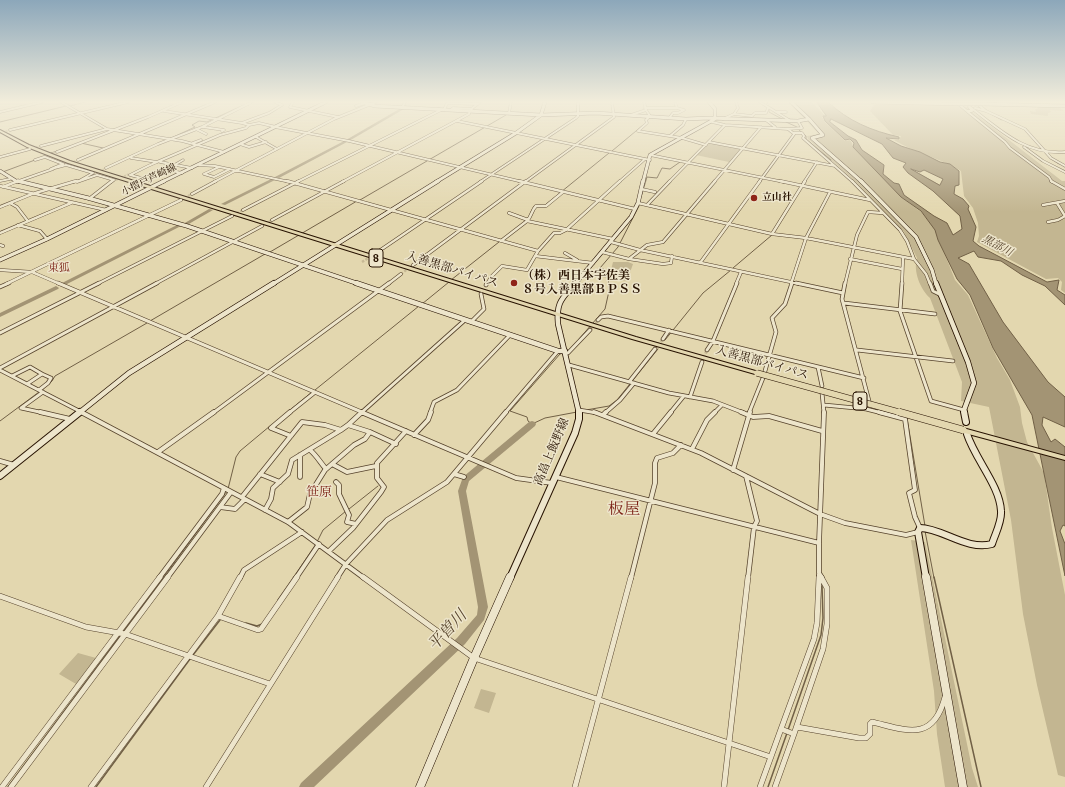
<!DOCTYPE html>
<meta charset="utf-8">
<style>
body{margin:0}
canvas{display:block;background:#e3d7af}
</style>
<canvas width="1065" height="787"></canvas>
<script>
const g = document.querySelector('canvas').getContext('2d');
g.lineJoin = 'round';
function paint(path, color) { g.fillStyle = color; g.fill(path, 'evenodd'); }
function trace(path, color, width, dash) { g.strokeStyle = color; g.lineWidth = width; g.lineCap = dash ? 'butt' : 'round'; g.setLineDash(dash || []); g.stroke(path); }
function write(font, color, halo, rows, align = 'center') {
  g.font = font + ' "IM FELL Great Primer","Noto Serif JP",serif'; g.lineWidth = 3; g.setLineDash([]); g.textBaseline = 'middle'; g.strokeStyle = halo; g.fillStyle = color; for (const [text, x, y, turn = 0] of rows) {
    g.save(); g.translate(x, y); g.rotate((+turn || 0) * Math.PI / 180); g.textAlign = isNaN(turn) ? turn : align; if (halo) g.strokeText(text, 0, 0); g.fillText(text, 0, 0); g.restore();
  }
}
const green = new Path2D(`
 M788 102H812L825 116 822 117 825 122 845 141 850 140 852 143 853 147 901 197 921 212 935 229 955 280 968 295 997 358 1010 380 1020 407 1022 423 1027 442 1044 473 1052 528 1065 595V777L1058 775 1037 685 1023 614 1011 520 989 407 961 401 962 382 930 298C920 289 913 271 917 258L904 232 857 183 808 139 807 136 819 134Z
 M876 102H960L1062 181H1065V293L1061 290 1062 282 1058 278 1046 279 977 242 979 236 978 223 973 208 964 196 961 171C940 158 915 153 894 140H899L901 136 893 135 870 111Z
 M1036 106 1059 107 1064 111 1050 110 1051 112 1048 113V116L1031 114 1030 111 1036 112 1035 109H1038Z
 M710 143 741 149 729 162 696 155Z
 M613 262H628L633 264 627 281 596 276 599 272 605 273 611 270Z
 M911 540 925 542 972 768 978 787H945L937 734 934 691Z
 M78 653 96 658 76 684 59 674Z
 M481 689 496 693 489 713 474 708Z`);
const water = new Path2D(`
 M817 102H828C848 121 872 131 899 137V139L886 138 901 146 920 152 940 162 950 164 959 171V185L955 186 954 194 963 199 969 206 968 209 976 227 973 241 979 246 1047 282 1059 280 1057 290 1065 295V305L1045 286 1022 275 1001 261 978 257 974 251 958 258 969 264 1003 322 1048 382 1065 397V427L1043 417 1042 425 1051 442 1055 439 1065 447V526L1063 525 1060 531 1065 544V576L1032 415 993 348 970 295 957 279 938 240 935 230 921 211 901 197 853 147 854 143 850 139 845 140 825 121 823 116H826ZM831 119 882 144 893 158 906 163 903 167 908 173 933 191 960 216 962 229 953 235 947 223 934 216 904 195 899 184 894 183 883 174 884 165 862 150 856 140 848 136 830 122ZM911 169 920 172 924 170 943 179 940 185Z`);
const streamFar1 = new Path2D(`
 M765 105 768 103 767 102
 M70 106 85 102
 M769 108V112L782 119
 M991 114 1002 120
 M0 122 66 106
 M786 122 797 127
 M799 130 806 136V139L831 160
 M169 139 195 127 192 125 199 121 207 122 239 107
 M81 143 103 148
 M612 151 642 126
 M1045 152 1050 158 1059 164
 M51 153 57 151
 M0 173 35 160
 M641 197 647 177 657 178 662 168 670 169 680 162
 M360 200 506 115
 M545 205 609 153
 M531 212 534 206
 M270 252 357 201
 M733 268 772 235
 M451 280 499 242
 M422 304 449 282
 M150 321 265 254
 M579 339 605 309 609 291 608 271 600 268 618 247 639 206
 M665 340 703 293 731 270
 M563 353 560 354 510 411 527 417 528 421 532 424 545 418 577 412
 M42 390 52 381 55 376 147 323
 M315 390 419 306
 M290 410 312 392
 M586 410 609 406 617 400 658 349
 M907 418 925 526
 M0 421 39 392
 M228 489 236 457 240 451 270 426
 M349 509 378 486
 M925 531 934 578
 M317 542 323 530 346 511
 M163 578 227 491
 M293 578 316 544`);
const stream = new Path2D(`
 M934 577 981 787
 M278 600 294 577
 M246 623 257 626 262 624
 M123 632 164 577
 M193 655 220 620
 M788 730 821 635 823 618 822 586
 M8 787 120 636
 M96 787 190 659
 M768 787 787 733`);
const river = new Path2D(`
 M401 108 404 109 349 141 346 140Z
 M344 141 347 142 279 178 275 177Z
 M271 179 275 180 225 205 221 204Z
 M209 209 213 210 187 225 183 224Z
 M177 225 181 226 67 284 65 285 62 283Z
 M56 286 59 288 58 289 0 317V313Z
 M532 421 535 422 536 424 535 426 469 481 466 491 488 607 484 620 465 644 314 787H299L301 783 457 638 477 615 478 607 458 491 463 477 529 422Z`);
const streetTunnelFar2 = new Path2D(`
 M0 133 10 130
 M30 149 41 146
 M44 157 57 152
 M68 164 78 160
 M97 173 106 168
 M116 180 129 174`);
const streetTunnelFar1 = new Path2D(`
 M181 200 192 194
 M233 215 243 210
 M262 226 272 220
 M362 262 379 251
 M401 274 413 265`);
const streetTunnel = new Path2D(`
 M590 330 598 320
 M655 349 663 339
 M702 362 707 350`);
const streetFar4 = new Path2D(`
 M61 102 107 129
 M293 102 290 107 338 117
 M644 102 646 110 650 116 646 120 647 123 638 131 682 138 706 145
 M736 102 738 108 734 114 752 116 755 113H766L768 108
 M760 102 789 120
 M956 102 967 111H972L969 107
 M975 102 986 111 975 108
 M356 106 365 103
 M970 107C1000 130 1025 155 1065 152
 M402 108 405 102
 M645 108H677
 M444 110 447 103 478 104
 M451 110 453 108 472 109
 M164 111 242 123
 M986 111 1025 129 1051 158 1065 166
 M0 112 42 102
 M777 112H786
 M968 112 1005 142 1010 148 1049 177 1052 182
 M509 113 511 102
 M631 115 646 110
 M670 117 673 113H678L684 110 677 108 675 102
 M723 119 734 114
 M766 120 775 127
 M457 121 650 160
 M712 122 725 125 788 129 793 133H802L804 136 803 138 853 182
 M249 125 259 123 276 127
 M203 127 224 130 222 131
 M275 127 349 141 523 182
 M196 129 206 134
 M788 129 802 128 798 121
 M10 130 128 102
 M670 136 683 125 686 119
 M256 137 277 149
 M709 142 835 166
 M193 143 201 140
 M240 144 249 147 266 142
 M41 146 107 129 182 141 224 152
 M1024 147 1043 161 1065 172
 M57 152 148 117 182 102
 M650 155 784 182
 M0 157 30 149
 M44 157 35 160 45 157 63 164 51 169 66 165 93 173 77 182 97 175 114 180
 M131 158 157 162 148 166
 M78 160 215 102
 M157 162 220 135 246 128 249 125 242 123 269 113 282 105 275 102
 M160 162 192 168
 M199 165 215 166 290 182
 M148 166 130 175 149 180 183 160
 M219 167 204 174 214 177 230 169
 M106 168 158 144 202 127 252 102
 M167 170 182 173
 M0 181 10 179
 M16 182 53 169
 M73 182 78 181
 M111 182 114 180
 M214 182 334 119 376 102
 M297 182 441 110
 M342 182 469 114 470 110 480 102
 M480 182 576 118 578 116V102
 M525 182 614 117 612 102
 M619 182 645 159
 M669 182 725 125
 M714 182 761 127
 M759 182 795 133
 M804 182 817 162`);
const streetFar3 = new Path2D(`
 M287 181 538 251 527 270 502 266 491 277 487 284
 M519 181 635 209
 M780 181 870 200
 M852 181 900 230 907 241 914 259 926 274 930 284
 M1051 181 1065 189
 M0 186 106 210
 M3 187 18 181
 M641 189 655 192
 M563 192 546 206H536C531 211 532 216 527 221L613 239
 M192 194 216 181
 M89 199 112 181
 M10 203 17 207 27 220
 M638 203 772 234 806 238 914 259
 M647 205 670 181
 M1043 205 1065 201
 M0 207 32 194 76 181
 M243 210 299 181
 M509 213 528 220
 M272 220 344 181
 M1048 222 1058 220 1065 216 1057 203
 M18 225 40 231 47 239
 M0 233 71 203
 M772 234 805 181
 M501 241 527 221
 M611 242 640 250 800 284
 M0 245 3 246
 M379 251 482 181
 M538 251 554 233H560L566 230 620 181
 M602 252 629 259 647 245 663 242 715 181
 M565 253 577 260
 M535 256 593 263
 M629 259 663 264 671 263 672 256
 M850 259 902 269
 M700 263 760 181
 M413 265 526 181
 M0 270 32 272 60 284
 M6 284 181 200
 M97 284 232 216
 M155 284 262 226
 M388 284 401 274
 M736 284 741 272
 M791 284 806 238 830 192
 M845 284 857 235 868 212 883 213
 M902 284 903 257`);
const streetFar2 = new Path2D(`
 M58 283 364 413
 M796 283 843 293
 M845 283 842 299 869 401
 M902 283 900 311 931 401 964 410
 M930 283 933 291 939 294
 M486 285 487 283
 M0 287 9 283
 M844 303 935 314
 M598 320 601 317 608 316 864 378
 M471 322 484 309 481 294
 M0 333 99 283
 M663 339 669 330
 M707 350 713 341 737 283
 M857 350 953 361
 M566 353H568L590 330
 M569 365 669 393 713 401 744 413
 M818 367 822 386
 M0 368 157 283
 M0 370 83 413
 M765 371 776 332 772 318 785 304 792 283
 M12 376 30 367 42 374 27 384
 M629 382 655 349
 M39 390 48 383 51 378 42 374
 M43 392 21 408 44 413
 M822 393 824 413
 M690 397 702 362
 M824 405 866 409 882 413
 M579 410 597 413
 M213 413 389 283
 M289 413 314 393
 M361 413 465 320
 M430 413 434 402 457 390 510 335
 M505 413 558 351
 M605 413 620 400 634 383
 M670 413 683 397
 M714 413 722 405
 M749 413 763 378`);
const streetFar1 = new Path2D(`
 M40 412 70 419
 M81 412 288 522 364 578
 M290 412 271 428 291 436
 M361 412 516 478 552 483
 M594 412 701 453 820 514 845 523 906 535 918 532
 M741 412 753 417 769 416 822 431
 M879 412 905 419 915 490 909 493 915 517 920 528
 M603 415 606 412
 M348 425 362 412
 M653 434 671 412
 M414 435 428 420 431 412
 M692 449 707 420 715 412
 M310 450C317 456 320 462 326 469
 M158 452 214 412
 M300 455V477
 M0 461 14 465
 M332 464 347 472 376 466
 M733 470 750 412
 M260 474 280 482
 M454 474 464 477
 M746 476 757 521 754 527 748 578
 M556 477 819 543
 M336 482 339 485V494L349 515 347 522 356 524
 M242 497 302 422 325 425 341 430 348 425 370 432 396 444
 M220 507 235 509 245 499
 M265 510 271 499 273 488 288 474 292 460 341 430
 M288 522 307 507 310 494 325 470 354 445 365 439 370 432
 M329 551 353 528 381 492 384 487 377 478V463L406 431
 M159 578 222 494 224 488
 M167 578 231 492
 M240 578 244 570 302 532
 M296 578 319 544
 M337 578 346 564 387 520 447 482 506 412
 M631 578 655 483V463L657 458 673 453 681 445
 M819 578V574
 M822 578 819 573V543L824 412`);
const street = new Path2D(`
 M240 577 218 616 258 630 261 629 297 577
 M363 577 474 658 771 757
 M0 596 86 627 125 634 270 684
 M797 727 859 738H866L870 734V724L872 722C906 730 933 743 945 697
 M781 729 814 639 817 623 819 577
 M2 787 160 577
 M11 787 168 577
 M91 787 218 616
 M206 787 338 577
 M575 787 631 577
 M724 787 748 577
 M760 787 781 729 794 734 823 649 827 624V588L821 577
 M775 787 794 734`);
const secondaryFar4 = new Path2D(`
 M362 102 375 106 541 115 596 113 686 119 709 118 798 121 809 119 791 102
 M963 104H974
 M983 104 1065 106
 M809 119 823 135 812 138 862 182
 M0 171 16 181 22 182
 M162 182 326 102
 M436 182 516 133 541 115 545 102
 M643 182 650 155 715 119V109L709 102`);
const secondaryFar3 = new Path2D(`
 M18 181 88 198 187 226 359 284
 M861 181 916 237 932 270 936 284
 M0 260 47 239 164 181
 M273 284 438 181
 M575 284 631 217 638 203 643 181`);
const secondaryFar2 = new Path2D(`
 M356 283 558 351H565
 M575 283C562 299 556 302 558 324L579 413
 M936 283 968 362 974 383 964 410 965 413
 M79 413 129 373 274 283`);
const secondaryFar1 = new Path2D(`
 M964 412 966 422
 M0 476 80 412
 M510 578 575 433 579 419V412
 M926 578 918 532 920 528C942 528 967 551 992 544 995 534 1002 522 1001 511 1000 486 975 459 967 434`);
const secondary = new Path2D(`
 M926 577 963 787
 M420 787 474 658 510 577`);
const highway = new Path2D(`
 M0 130 29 145 70 161 636 337 759 372 760 373 759 374H755L632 339 68 163 27 147 0 132Z
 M961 428H963L1065 456V460L961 432 960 430Z`);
const secondaryBridge = new Path2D(`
 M871 102 963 104
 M974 104H983`);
const highwayBridgeFar1 = new Path2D(`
 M757 373 902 413`);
const highwayBridge = new Path2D(`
 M899 412 963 430`);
const markers = [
 [754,198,4,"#8f2418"],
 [514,283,4,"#8f2418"]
];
const farStreetnames = [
 ["小摺戸芦崎線",149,180,-26]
];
const farPoinames = [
 ["立山社",762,198]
];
const farWaternames = [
 ["黒部川",997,246,28]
];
const shields = [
 [376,258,14],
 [860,401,14]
];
const shieldNames = [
 ["8",376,258],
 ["8",860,401]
];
const farNeighbourhoodnames = [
 ["東狐",59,268]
];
const streetNames = [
 ["入善黒部バイパス",452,270,17],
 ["入善黒部バイパス",762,363,16],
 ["高畠上飯野線",552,452,-67]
];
const poiNames = [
 ["（株）西日本宇佐美",522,276],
 ["８号入善黒部ＢＰＳＳ",522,290]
];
const neighbourhoodNames = [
 ["笹原",319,493]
];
const nearNeighbourhoodnames = [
 ["板屋",624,510]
];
const nearWaternames = [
 ["平曽川",448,631,-47]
];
paint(green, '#c3b691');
paint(water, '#a39474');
trace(water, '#716046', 1);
trace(streamFar1, '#716046', 1);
trace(stream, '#716046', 1.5);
paint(river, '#a39474');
trace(streetTunnelFar2, '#c7b995', 2, [2, 1]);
trace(streetTunnelFar1, '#c7b995', 2.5, [2.5, 1.5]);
trace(streetTunnel, '#c7b995', 3, [3, 1.5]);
trace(streetFar4, '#56432c', 3);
trace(streetFar3, '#56432c', 3.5);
trace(streetFar2, '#56432c', 4.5);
trace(streetFar1, '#56432c', 5.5);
trace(street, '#56432c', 6);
trace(secondaryFar4, '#271200', 4);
trace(secondaryFar3, '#271200', 4.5);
trace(secondaryFar2, '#271200', 6);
trace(secondaryFar1, '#271200', 8);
trace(secondary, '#271200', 9);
trace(highway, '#271200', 2);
trace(streetFar4, '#ede5cb', 2);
trace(streetFar3, '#ede5cb', 2.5);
trace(streetFar2, '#ede5cb', 3);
trace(streetFar1, '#ede5cb', 4);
trace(street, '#ede5cb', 5);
trace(secondaryFar4, '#ede5cb', 3);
trace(secondaryFar3, '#ede5cb', 3.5);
trace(secondaryFar2, '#ede5cb', 4.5);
trace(secondaryFar1, '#ede5cb', 6);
trace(secondary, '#ede5cb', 8);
paint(highway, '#e3d7af');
trace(secondaryBridge, '#271200', 4, []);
trace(highwayBridgeFar1, '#271200', 7, []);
trace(highwayBridge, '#271200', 8, []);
trace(secondaryBridge, '#ede5cb', 3);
trace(highwayBridgeFar1, '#e3d7af', 5.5);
trace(highwayBridge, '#e3d7af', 7);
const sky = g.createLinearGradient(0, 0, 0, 212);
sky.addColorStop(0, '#8ca7ba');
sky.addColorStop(0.48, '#f2eddb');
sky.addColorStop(1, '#f2eddb00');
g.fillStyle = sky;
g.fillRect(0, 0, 1065, 212);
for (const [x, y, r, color] of markers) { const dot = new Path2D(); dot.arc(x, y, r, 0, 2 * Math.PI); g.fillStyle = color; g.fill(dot); trace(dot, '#ede5cb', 1.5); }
write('10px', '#271200', '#ede5cb', farStreetnames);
write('bold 10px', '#271200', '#ede5cb', farPoinames, 'left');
write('italic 11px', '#59462e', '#ede5cb', farWaternames);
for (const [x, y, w] of shields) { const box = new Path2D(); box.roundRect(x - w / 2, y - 9, w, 18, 3); g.fillStyle = '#ede5cb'; g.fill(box); trace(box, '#271200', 1); }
write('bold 11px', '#271200', null, shieldNames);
write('11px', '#7a1f14', '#ede5cb', farNeighbourhoodnames);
write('12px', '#271200', '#ede5cb', streetNames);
write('bold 12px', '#271200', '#ede5cb', poiNames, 'left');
write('13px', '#7a1f14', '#ede5cb', neighbourhoodNames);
write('16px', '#7a1f14', '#ede5cb', nearNeighbourhoodnames);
write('italic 16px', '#59462e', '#ede5cb', nearWaternames);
</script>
